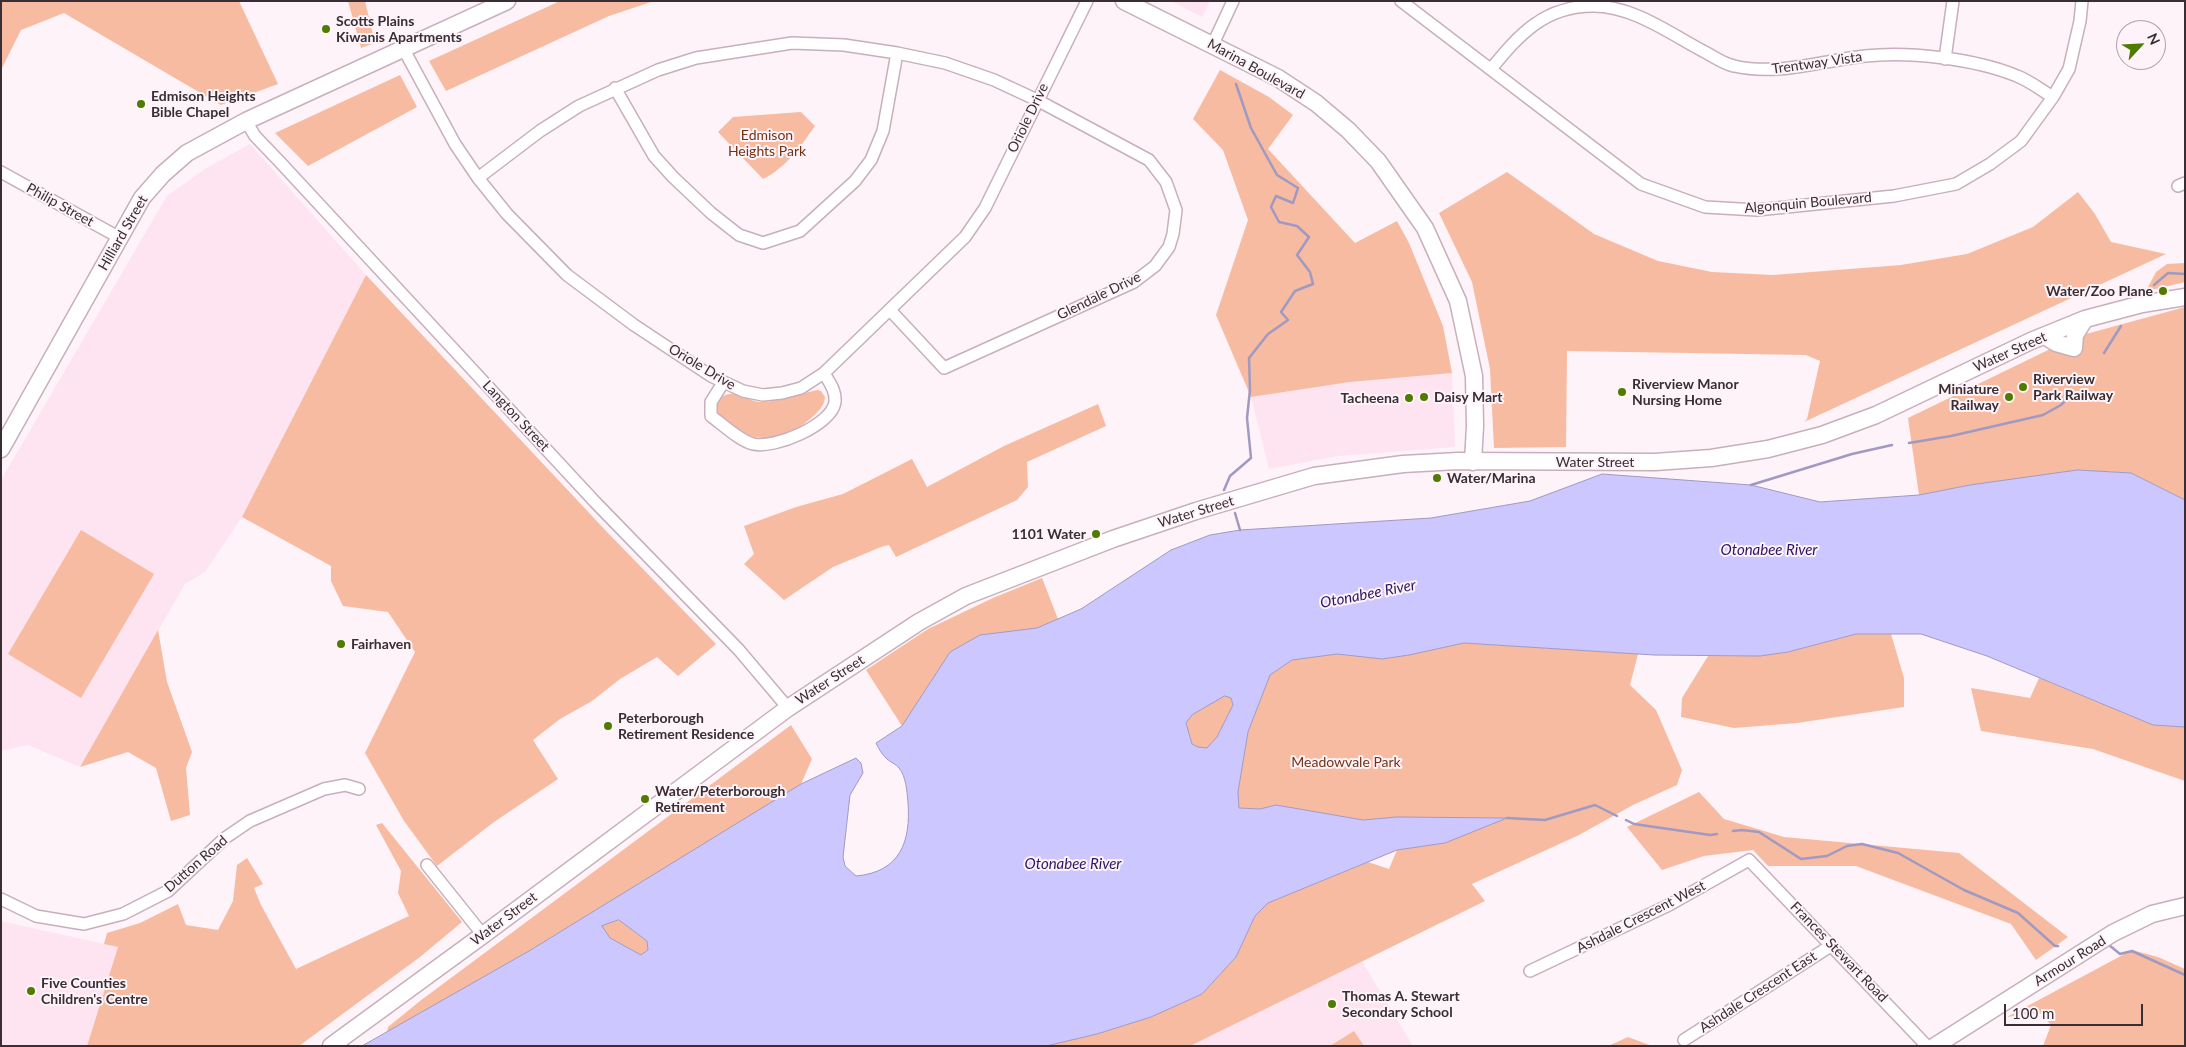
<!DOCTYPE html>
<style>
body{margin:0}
#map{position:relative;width:2186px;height:1047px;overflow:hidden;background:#fdf3f8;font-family:Lato,sans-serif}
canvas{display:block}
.frame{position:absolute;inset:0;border:2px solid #382e33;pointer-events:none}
.north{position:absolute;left:2116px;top:20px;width:50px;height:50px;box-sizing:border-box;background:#fdf3f8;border:1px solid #aea4a9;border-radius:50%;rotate:65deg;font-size:14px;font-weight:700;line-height:20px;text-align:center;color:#382e33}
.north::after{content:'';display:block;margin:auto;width:18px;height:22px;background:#4e7b00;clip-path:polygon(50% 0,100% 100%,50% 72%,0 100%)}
.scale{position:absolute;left:2004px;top:1004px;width:139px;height:22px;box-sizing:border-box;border:2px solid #382e33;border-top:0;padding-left:6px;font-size:15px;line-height:18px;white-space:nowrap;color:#382e33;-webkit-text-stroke:4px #fdf3f8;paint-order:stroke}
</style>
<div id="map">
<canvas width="2186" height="1047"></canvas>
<div class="frame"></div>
<div class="north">N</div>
<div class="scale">100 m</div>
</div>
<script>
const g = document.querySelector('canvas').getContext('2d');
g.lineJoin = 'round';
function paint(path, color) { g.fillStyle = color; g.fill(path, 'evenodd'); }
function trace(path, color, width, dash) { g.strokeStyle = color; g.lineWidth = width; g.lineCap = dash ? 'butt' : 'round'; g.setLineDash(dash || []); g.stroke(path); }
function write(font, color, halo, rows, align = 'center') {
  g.font = font + ' Lato,sans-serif'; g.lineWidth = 4; g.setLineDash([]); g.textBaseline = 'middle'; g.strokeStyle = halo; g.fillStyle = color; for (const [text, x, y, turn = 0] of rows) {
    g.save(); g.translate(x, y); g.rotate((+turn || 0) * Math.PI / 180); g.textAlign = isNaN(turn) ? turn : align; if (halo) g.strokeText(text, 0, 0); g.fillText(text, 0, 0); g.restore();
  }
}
const built = new Path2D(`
 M1171 1H1210L1202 17Z
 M250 144 366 275 242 517 205 572 185 584 80 767 28 745 1 751V480L167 196 205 169Z
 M1452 373 1455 447 1338 456 1269 469 1251 397 1350 382Z
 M1 921 118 947 87 1046H1Z
 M1362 961 1413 1046H1190Z`);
const green = new Path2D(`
 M1 1H239L278 84 221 105 64 13 21 30 1 70Z
 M348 1H365L375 43 361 48Z
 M560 1H654L609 16 446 91 429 61Z
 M1220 70 1269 97 1293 115 1268 149 1355 243 1397 221 1409 243 1443 326 1452 373 1350 382 1251 397 1216 315 1248 220 1223 150 1193 119Z
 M400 75 417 107 308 166 275 133Z
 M801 112 815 126C800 147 787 167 763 179L718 132 733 117Z
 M1507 172 1594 234 1658 261 1712 272 1773 275 1901 265 1967 254 2033 227 2078 192 2095 214 2111 242 2166 254 1804 422 1807 419 1820 361 1806 355 1567 351 1566 447 1494 448 1490 369 1472 282 1439 213Z
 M2185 263V282L2156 289H2147L2156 272 2167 264Z
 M366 275 607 532 716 644 678 676 657 657 620 679 592 701 560 719 533 740 558 779 494 822 437 866 404 821 365 753 415 652 388 612 343 606 331 581V566L242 517Z
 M2185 307V500L2131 473 2078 470 1970 485 1919 495 1908 418 2075 337Z
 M817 390 821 391 825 397C824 407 818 412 810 419 780 446 740 445 715 410 717 403 721 394 730 394 739 393 750 401 760 402 780 402 798 394 817 390Z
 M1098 404 1106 426 1027 462 1028 487 1017 500 896 557 889 545 881 547 833 567 784 600 744 564 754 554 744 526 796 507 843 494 912 459 927 487 1004 446Z
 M81 530 154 574 81 698 8 654Z
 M1042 578 1058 619 1037 628 980 635 950 652 902 726 866 670 928 629 993 598Z
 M158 630 167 682 192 752 186 768 190 815 171 821 156 768 128 752 80 767Z
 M1856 634H1891L1904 678V707L1797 723 1734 728 1681 717 1682 698 1708 656H1760L1788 652Z
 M1464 643 1638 654 1630 685 1656 710 1682 770 1677 785 1633 805 1579 835 1472 884 1485 901 1190 1046H1046L1097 1034 1151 1017 1202 994 1236 957 1255 916 1268 903 1368 862 1389 869 1397 850 1445 843 1505 818 1397 817 1363 820 1276 805 1260 809 1239 808 1238 792 1248 732 1270 675 1292 660 1337 654 1382 659 1409 655Z
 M2039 678 2153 725 2185 727V781L2093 749 1981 731 1971 688 2030 698Z
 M1225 695 1231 698 1233 705 1217 737 1207 748 1198 747 1192 744 1186 723 1192 715Z
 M791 725 812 759 801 784 529 951 387 1032 388 1027 420 1001Z
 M1699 792 1724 819 1784 837 1959 853 2068 937 2036 960 2011 924 1856 866H1768L1753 850 1704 856 1662 870 1627 827Z
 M382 823 462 922 420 957 299 1046H87L118 947 104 944 107 933 140 923 178 904 186 925 218 930 233 901 237 865 247 858 263 884 254 888 261 905 296 969 409 916 398 893 401 871 376 825Z
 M619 920 647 941 648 950 641 955 610 938 601 926Z
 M2132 950 2158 957 2185 969V1046H2043L2051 1025 2040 1013 2007 1017Z
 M1354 1031 1364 1046H1330Z
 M1628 1037 1652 1046H1608Z`);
const water = new Path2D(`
 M2078 470 2131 473 2185 500V727L2153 725 1987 656 1921 634H1856L1788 652 1760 656 1654 655 1464 643 1409 655 1382 659 1337 654 1292 660 1270 675 1248 732 1238 792 1239 808 1260 809 1276 805 1363 820 1397 817 1507 818 1445 843 1397 850 1268 903 1255 916 1236 957 1202 994 1151 1017 1097 1034 1046 1046H362L529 951 801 784 856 758 861 763 863 773 850 795 843 857 845 866 856 876C900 872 911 842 908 802 907 792 906 776 899 768 896 764 890 762 887 759 882 755 879 749 876 743L902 726 950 652 980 635 1037 628 1081 609 1171 550 1210 535 1240 530 1431 518 1530 501 1602 474 1751 485 1820 502 1919 495 1970 485ZM1225 696 1231 698 1233 705 1217 737 1207 748 1198 747 1192 744 1186 723 1192 715ZM619 920 647 941 648 950 641 955 610 938 602 926Z`);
const stream = new Path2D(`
 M2154 285 2168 273 2185 274
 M2104 353 2121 326
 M1909 443 1951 436 2043 415 2061 405 2070 396
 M1751 485 1852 454 1892 445
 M1224 490 1230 476 1251 458 1247 418 1250 390 1249 358 1268 334 1288 320 1281 312 1295 291 1313 284 1310 272 1297 255 1309 237 1297 226 1279 222 1271 207 1276 196 1293 203 1298 188 1277 175 1251 128 1236 84
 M1235 513 1240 530
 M1507 818 1545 820 1595 805 1617 816
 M1626 820 1634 824 1710 835 1717 834
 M1733 831 1742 830 1759 832 1801 859 1827 856 1847 846 1862 844 1898 853 1964 890 2018 913 2055 946H2058
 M2109 945 2120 954 2132 951 2185 975`);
const street = new Path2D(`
 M1401 1 1641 184 1705 207 1757 210 1894 196 1956 184 1990 164 2021 141 2053 97 2069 69 2080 21 2082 1
 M1213 44 1233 1
 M403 48 455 144 478 178 507 214 567 275 634 325 711 376 743 391 763 395 782 393 801 388 824 373 965 237 985 208 1087 1
 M1945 59 1953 1
 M1491 69C1519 35 1544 6 1593 6 1633 6 1669 33 1703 51 1713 56 1723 64 1734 66 1779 76 1820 61 1865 56 1909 51 1976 59 2017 76 2030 81 2041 90 2053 97
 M615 88 654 156 673 177 711 213 739 235 763 243 800 231 855 181 871 160 883 131 897 53
 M246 121 255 136 279 161 595 502 739 650 788 708
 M1 172 120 238
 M478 178 540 131 579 106 658 70 696 58 792 43 844 45 897 53 945 63 994 80 1037 100 1149 160 1166 182 1176 210 1173 234 1169 247 1155 266 1134 282 944 368 890 310
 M2178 186 2185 183
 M723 383 711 402V416C722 424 740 441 753 444 775 449 832 425 835 402 836 390 829 382 824 373
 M427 865 483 935
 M1 899 36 916 84 924 123 914 168 891 225 838 250 821 324 789 345 785 359 789
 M1530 971 1669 905 1749 860 1927 1046
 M1684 1040 1832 945`);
const secondary = new Path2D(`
 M1124 1 1278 78 1316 103 1348 130 1378 161 1425 228 1458 301 1474 376 1475 426 1473 462
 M2045 336 2056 343 2074 348 2075 335 2085 319
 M1 449 142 198 163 174 187 153 246 121 507 1
 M331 1046 483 935 788 708 919 622 966 596 1113 539 1196 511 1314 476 1403 464 1458 461 1655 462 1711 458 1768 449 1822 435 1876 415 2031 341 2085 319 2142 304 2185 297
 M1935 1046 2113 933 2152 914 2185 906`);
const markers = [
 [326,29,5,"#4e7b00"],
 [141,104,5,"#4e7b00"],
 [2163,291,5,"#4e7b00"],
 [2023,387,5,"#4e7b00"],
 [1622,392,5,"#4e7b00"],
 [1424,397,5,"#4e7b00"],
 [2009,397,5,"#4e7b00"],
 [1409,398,5,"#4e7b00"],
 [1437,478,5,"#4e7b00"],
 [1096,534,5,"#4e7b00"],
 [341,644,5,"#4e7b00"],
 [608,726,5,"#4e7b00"],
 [645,799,5,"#4e7b00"],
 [31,991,5,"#4e7b00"],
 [1332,1004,5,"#4e7b00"]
];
const poiNames = [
 ["Scotts Plains",336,21],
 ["Kiwanis Apartments",336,37],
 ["Edmison Heights",151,96],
 ["Bible Chapel",151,112],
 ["Water/Zoo Plane",2153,291,"right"],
 ["Riverview",2033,379],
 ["Park Railway",2033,395],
 ["Riverview Manor",1632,384],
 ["Nursing Home",1632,400],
 ["Miniature",1999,389,"right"],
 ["Railway",1999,405,"right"],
 ["Daisy Mart",1434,397],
 ["Tacheena",1399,398,"right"],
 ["Water/Marina",1447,478],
 ["1101 Water",1086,534,"right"],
 ["Fairhaven",351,644],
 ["Peterborough",618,718],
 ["Retirement Residence",618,734],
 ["Water/Peterborough",655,791],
 ["Retirement",655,807],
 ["Five Counties",41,983],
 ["Children's Centre",41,999],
 ["Thomas A. Stewart",1342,996],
 ["Secondary School",1342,1012]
];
const streetNames = [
 ["Trentway Vista",1817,63,-8],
 ["Marina Boulevard",1256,69,29],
 ["Oriole Drive",1028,118,-64],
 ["Algonquin Boulevard",1808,203,-5],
 ["Philip Street",60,205,29],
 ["Hilliard Street",123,233,-60],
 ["Glendale Drive",1099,296,-26],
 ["Water Street",2010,352,-24],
 ["Oriole Drive",702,367,31],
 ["Langton Street",516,416,47],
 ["Water Street",1595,462],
 ["Water Street",1196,512,-17],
 ["Water Street",830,680,-33],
 ["Dutton Road",196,864,-41],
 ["Ashdale Crescent West",1641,917,-27],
 ["Water Street",504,919,-37],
 ["Frances Stewart Road",1839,952,46],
 ["Armour Road",2070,961,-32],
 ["Ashdale Crescent East",1758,992,-33]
];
const parkNames = [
 ["Edmison",767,135],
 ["Heights Park",767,151],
 ["Meadowvale Park",1346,762]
];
const waterNames = [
 ["Otonabee River",1769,550],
 ["Otonabee River",1368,594,-11],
 ["Otonabee River",1073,864]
];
paint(built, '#fee3f0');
paint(green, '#f7bba2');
paint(water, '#ccc7fe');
trace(water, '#a099c1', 1);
trace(stream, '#a099c1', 2.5);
trace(street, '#c7afbb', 14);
trace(secondary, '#c7afbb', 19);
trace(street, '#fff', 11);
trace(secondary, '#fff', 16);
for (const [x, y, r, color] of markers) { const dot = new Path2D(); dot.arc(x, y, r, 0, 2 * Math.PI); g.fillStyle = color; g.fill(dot); trace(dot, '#fdf3f8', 2); }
write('bold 14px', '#382e33', '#fdf3f8', poiNames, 'left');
write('14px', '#382e33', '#fdf3f8', streetNames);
write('14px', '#733314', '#fdf3f8', parkNames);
write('italic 15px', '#2c1663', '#fdf3f8', waterNames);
</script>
